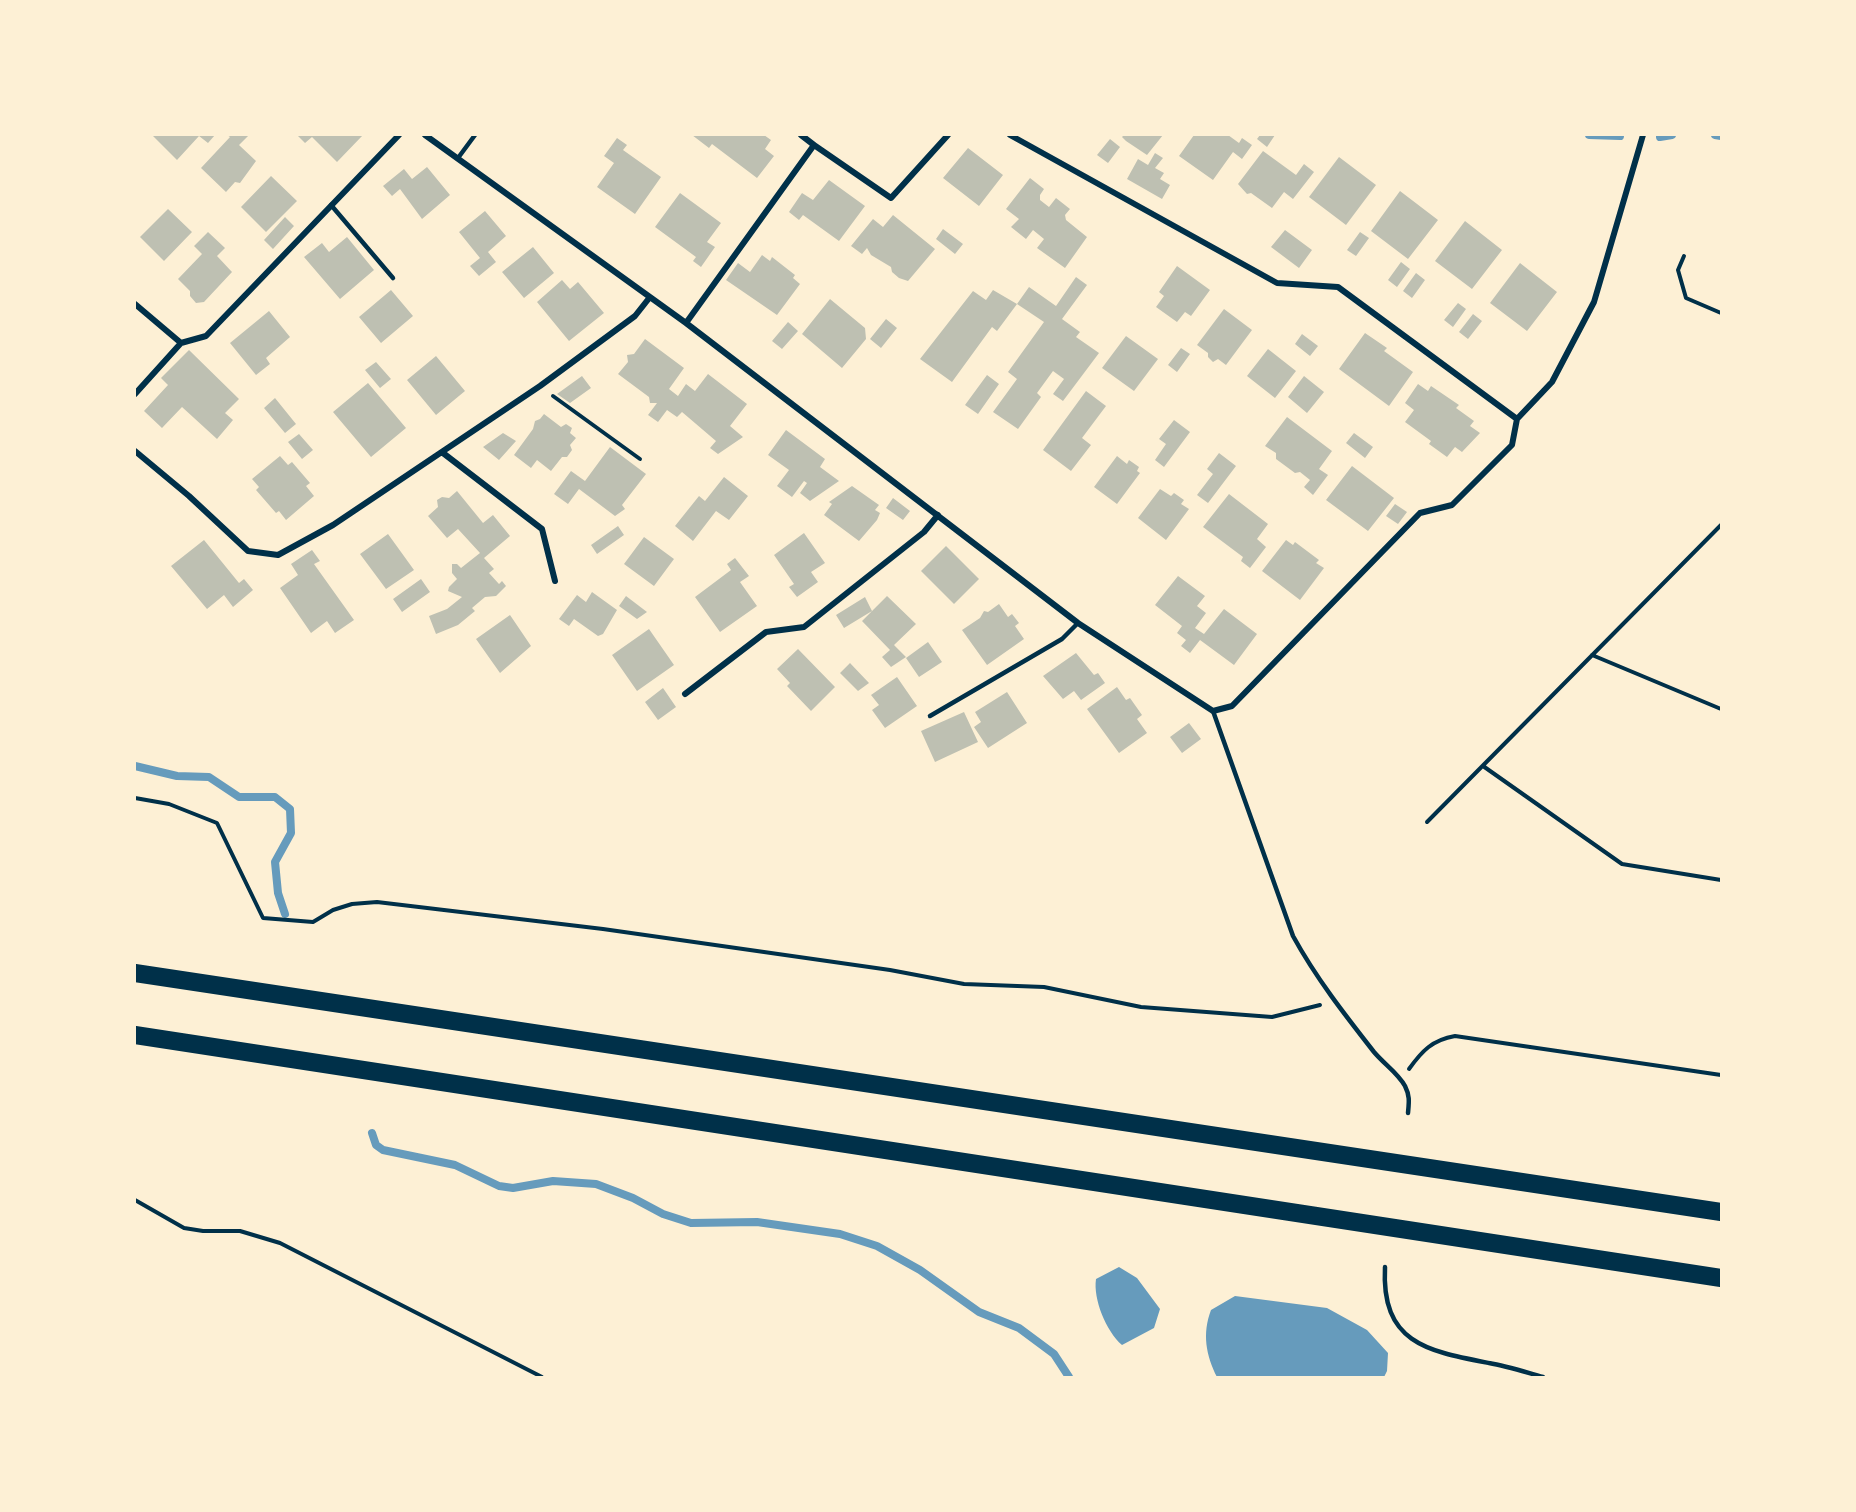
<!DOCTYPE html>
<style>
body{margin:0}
#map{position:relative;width:1856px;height:1512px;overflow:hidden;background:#fdf0d5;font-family:"Open Sans",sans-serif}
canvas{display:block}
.frame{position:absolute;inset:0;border:136px solid #fdf0d5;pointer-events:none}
</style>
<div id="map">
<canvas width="1856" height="1512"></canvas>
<div class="frame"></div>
</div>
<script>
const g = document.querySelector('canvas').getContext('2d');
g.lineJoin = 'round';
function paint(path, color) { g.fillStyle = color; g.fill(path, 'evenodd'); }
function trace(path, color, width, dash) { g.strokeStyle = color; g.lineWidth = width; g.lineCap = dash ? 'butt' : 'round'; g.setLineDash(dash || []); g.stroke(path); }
const water = new Path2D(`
 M1119 1267 1137 1278 1160 1309 1154 1328 1122 1345C1106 1331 1093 1299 1096 1279Z
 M1235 1296 1327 1308 1367 1330 1388 1353 1387 1371 1384 1377H1217C1206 1355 1202 1334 1211 1310Z`);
const stream = new Path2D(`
 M1589 135 1620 136
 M1715 135 1721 136
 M1660 137 1672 135
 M135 766 177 776 209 777 239 797H275L290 809 291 833 275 862 278 893 285 914
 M372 1133 376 1145 383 1150 455 1165 499 1186 513 1188 553 1181 596 1184 633 1198 663 1214 691 1223 757 1222 840 1234 877 1246 920 1270 979 1312 1019 1328 1054 1354 1069 1377`);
const building = new Path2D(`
 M152 135H215L208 143 199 136 177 160Z
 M227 135H249L239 145 256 161 240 183 235 182 226 192 201 168 230 137Z
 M297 135H363L337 162 312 137 305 143Z
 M692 135H764L771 140 765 149 774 156 757 178 712 144 709 148Z
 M1124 135H1163L1147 155 1126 141 1122 137Z
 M1194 135H1228L1239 143 1242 138 1252 145 1242 159 1233 152 1213 180 1179 156Z
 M1260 135H1275L1267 147 1257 139Z
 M617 138 627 145 623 150 661 177 635 214 597 187 614 163 604 156Z
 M1110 139 1120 147 1108 163 1097 155Z
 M968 148 1003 175 979 206 943 178Z
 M1263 151 1296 175 1304 164 1314 172 1293 199 1284 192 1272 208 1251 193 1247 194 1238 184Z
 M1155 153 1163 158 1155 168 1164 173 1160 179 1170 185 1162 199 1127 179 1138 159 1148 165Z
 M1339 157 1376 185 1346 225 1309 197Z
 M427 167 450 195 422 219 400 189 392 196 383 186 404 169 412 179Z
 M271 176 297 201 266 232 241 207Z
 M1030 178 1044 189 1040 195V200L1049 207 1056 198 1070 209 1065 215 1066 220 1087 237 1065 268 1037 248 1044 239 1033 230 1026 239 1011 227 1019 219 1006 209Z
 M829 180 865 206 839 241 803 215 799 220 789 212 802 193 813 200Z
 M1400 191 1438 220 1408 259 1371 231Z
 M680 193 721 223 707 242 715 247 701 267 693 261 696 257 655 227Z
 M168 209 192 232 164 261 140 237Z
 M485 211 506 236 488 252 496 262 479 276 470 266 480 258 459 232Z
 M893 215 935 249 908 281 899 278 892 272 891 267 871 255 867 248 862 254 851 246 873 219 883 227Z
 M285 217 294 226 273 249 264 240Z
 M1465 221 1502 250 1472 289 1435 261Z
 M943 229 963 244 955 254 936 239Z
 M1285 230 1312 250 1299 268 1271 247Z
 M208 232 225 248 217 256 232 272 204 302 196 303 190 296V291L178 279 202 254 194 246Z
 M1360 232 1369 238 1356 256 1347 250Z
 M347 237 374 270 340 299 304 257 322 243 329 252Z
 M533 247 554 273 524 298 502 272Z
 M762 255 770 261 772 257 795 275 793 278 800 284 777 315 726 280 738 263 750 272Z
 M1401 262 1410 269 1397 287 1388 280Z
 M1520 263 1557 292 1527 331 1490 303Z
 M1177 266 1210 290 1191 316 1185 312 1177 322 1156 307 1164 296 1159 292Z
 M1416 273 1425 280 1412 298 1403 291Z
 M1076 277 1087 285 1062 319 1080 332 1076 337 1099 353 1063 401 1053 394 1064 379 1053 371 1037 393 1041 397 1018 429 993 412 1017 379 1008 372 1044 322 1017 304 997 331 992 327 952 382 920 359 973 291 986 300 993 290 1017 304 1029 287 1056 306Z
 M562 280 570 289 578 282 604 313 569 341 537 302Z
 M391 290 413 316 381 343 359 317Z
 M830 299 865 328 866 339 842 368 802 334Z
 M1458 303 1466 309 1453 327 1444 320Z
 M1224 309 1252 330 1226 365 1218 359 1213 362 1208 357V353L1197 345Z
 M269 311 290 337 266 358 270 364 256 375 230 343Z
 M1473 314 1482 321 1468 339 1459 332Z
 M886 319 897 328 881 348 870 339Z
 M788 322 798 331 782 349 772 341Z
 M1365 333 1387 348 1384 351 1413 372 1389 406 1339 369Z
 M1302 334 1318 346 1310 356 1295 344Z
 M1126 336 1158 359 1134 391 1102 368Z
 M645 339 684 368 669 389 678 396 686 384 695 391 708 374 747 404 730 426 743 437 718 454 710 448 716 441 682 412 677 417 667 410 658 422 648 415 657 403H650L649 397 618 374 628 362 627 355 634 354Z
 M1181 348 1190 354 1177 372 1168 365Z
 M1268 349 1296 371 1275 398 1247 376Z
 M189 350 239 399 225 413 233 420 217 439 182 407 162 428 144 411 168 385 161 378Z
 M436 356 465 391 436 415 407 380Z
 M376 362 391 379 380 388 365 370Z
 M987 375 999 384 978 414 965 405Z
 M582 376 591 388 570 403 557 394Z
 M1304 376 1324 392 1307 413 1288 397Z
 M368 383 406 428 371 457 333 412Z
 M1418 384 1428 391 1431 386 1459 405 1456 408 1474 421 1470 426 1480 433 1462 452 1455 447 1447 457 1429 444 1431 441 1405 422 1414 410 1405 403Z
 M1086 391 1106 406 1082 438 1091 445 1071 471 1043 450Z
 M275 398 296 424 285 433 264 408Z
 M544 414 561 427 566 424 572 428 570 433 576 438 570 445 572 450 567 457H562L551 471 537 460 531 468 514 455 533 429 535 421 540 419Z
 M1287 417 1332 451 1319 469 1328 475 1313 495 1304 487 1310 480 1300 472 1295 473 1276 459V453L1265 446Z
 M1174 420 1190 432 1164 467 1155 460 1166 444 1159 439Z
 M786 430 825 459 820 467 839 481 810 501 800 493 807 483 804 481 792 497 777 486 789 470 768 455Z
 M503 433 516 441 499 460 483 447Z
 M1354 433 1373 447 1365 458 1346 443Z
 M299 434 313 450 302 459 288 442Z
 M610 447 646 474 622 505 625 509 615 516 579 489 568 504 554 494 571 471 585 481Z
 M1219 453 1236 466 1208 503 1197 495 1213 474 1207 469Z
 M280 456 288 465 292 462 310 483 306 486 314 496 286 520 279 511 276 513 256 490 259 487 252 479Z
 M1117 456 1127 464 1129 460 1139 467 1137 471 1140 473 1117 504 1094 487Z
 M1352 466 1394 498 1368 531 1326 500Z
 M724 477 748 496 729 520 716 511 693 541 675 526 699 496 705 501Z
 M852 486 879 505 875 510 880 513 877 520 859 541 824 515 832 504 829 502Z
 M1160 489 1171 496 1174 493 1184 500 1181 504 1189 509 1166 540 1138 518Z
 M457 491 483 523 493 515 510 536 484 558 494 569 489 573 499 584 502 581 506 586 496 596 485 597 472 608 475 611 458 625 436 634 429 616 447 609 462 597 448 591 449 587 457 579 452 573V564H457L461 568 480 553 458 529 447 538 428 516 438 507 437 500 442 497 449 498Z
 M1229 494 1268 524 1257 539 1266 547 1250 568 1241 561 1243 557 1203 527Z
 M893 498 910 511 903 520 886 508Z
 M1395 504 1407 512 1398 524 1386 516Z
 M618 526 624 535 597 554 591 545Z
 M804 533 825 563 811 572 818 582 797 597 789 587 794 584 774 555Z
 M388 534 414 570 386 589 360 554Z
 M644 537 674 559 654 586 624 564Z
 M204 540 239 583 244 579 253 590 233 607 224 595 207 609 171 566Z
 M1286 540 1293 545 1295 542 1319 560 1316 563 1324 568 1300 600 1262 571Z
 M946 546 979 579 954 604 921 571Z
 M312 550 320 561 314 564 354 620 335 633 327 621 311 633 280 588 298 575 291 564Z
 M735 558 749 576 740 582 757 606 720 632 695 597 731 570 727 564Z
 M1178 576 1205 596 1197 606 1206 613 1195 628 1204 634 1224 609 1257 634 1234 665 1200 640 1190 653 1181 646 1186 640 1177 633 1182 626 1155 605Z
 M421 579 430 592 402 612 393 599Z
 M592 592 617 610 603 634 598 636 574 619 569 626 559 619 577 595 586 602Z
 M626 596 647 612 637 619 619 606Z
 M887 596 916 624 894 645 906 657 891 667 882 657 890 650 862 621 872 611 844 628 836 615 865 597 872 611Z
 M999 604 1008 617 1012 614 1019 623 1015 626 1024 639 987 665 962 630 980 618 984 611 988 612Z
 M510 615 531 646 500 673 476 639Z
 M649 629 674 665 637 691 612 655Z
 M928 642 942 662 919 677 906 658Z
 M798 649 835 687 811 711 787 686 790 683 777 669Z
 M1076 653 1094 675 1098 673 1105 683 1081 700 1074 691 1063 699 1043 676Z
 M850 663 869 683 858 691 840 673Z
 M897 677 917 706 885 728 872 710 879 705 871 695Z
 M1117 687 1126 700 1130 698 1142 715 1137 719 1147 733 1119 753 1087 709Z
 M663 688 676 707 658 720 645 702Z
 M1007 692 1027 723 988 748 974 727 981 722 975 712Z
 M964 712 978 742 935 762 921 731Z
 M1189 723 1201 739 1182 753 1170 737Z`);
const path = new Path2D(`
 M1684 256 1678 270 1686 298 1721 313
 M553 396 640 459
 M1592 655 1721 709
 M1483 766 1622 864 1721 880
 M135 798 169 804 217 823 263 918 313 922 333 910 352 904 377 902 603 929 890 970 964 984 1044 987 1141 1007 1272 1017 1320 1005
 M1427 822 1721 525
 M1409 1069C1422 1051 1432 1040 1455 1036L1721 1075
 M135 1200 184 1228 203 1231H240L280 1243 542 1377`);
const service = new Path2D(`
 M458 158 475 135
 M331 205 393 278
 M1213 711 1293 936C1316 978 1345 1015 1374 1052 1384 1064 1398 1073 1405 1086 1410 1096 1409 1102 1408 1113
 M930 716 1062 639 1078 623
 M1385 1267C1381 1343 1427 1351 1489 1363 1507 1366 1525 1372 1543 1377`);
const minor = new Path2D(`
 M425 135 686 323 1078 623 1213 711 1232 706 1420 513 1452 505 1512 445 1517 419 1552 382 1594 302 1643 135
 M801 135 814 145
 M1010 135 1277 283 1338 287 1517 419
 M135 304 181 343
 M686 323 814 145 891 198 948 135
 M135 394 181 343 206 336 399 135
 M135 451 189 496 248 551 278 555 333 525 540 386 635 316 650 297
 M443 453 542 529 555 581
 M685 694 766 632 804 627 924 532 938 515`);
const motorway = new Path2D(`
 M135 973 1721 1212
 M135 1035 1721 1278`);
paint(water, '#669bbc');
trace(stream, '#669bbc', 8);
paint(building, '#bec0b2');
trace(path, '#003049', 4);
trace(service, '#003049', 4.5);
trace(minor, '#003049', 6);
trace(motorway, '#003049', 18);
</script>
